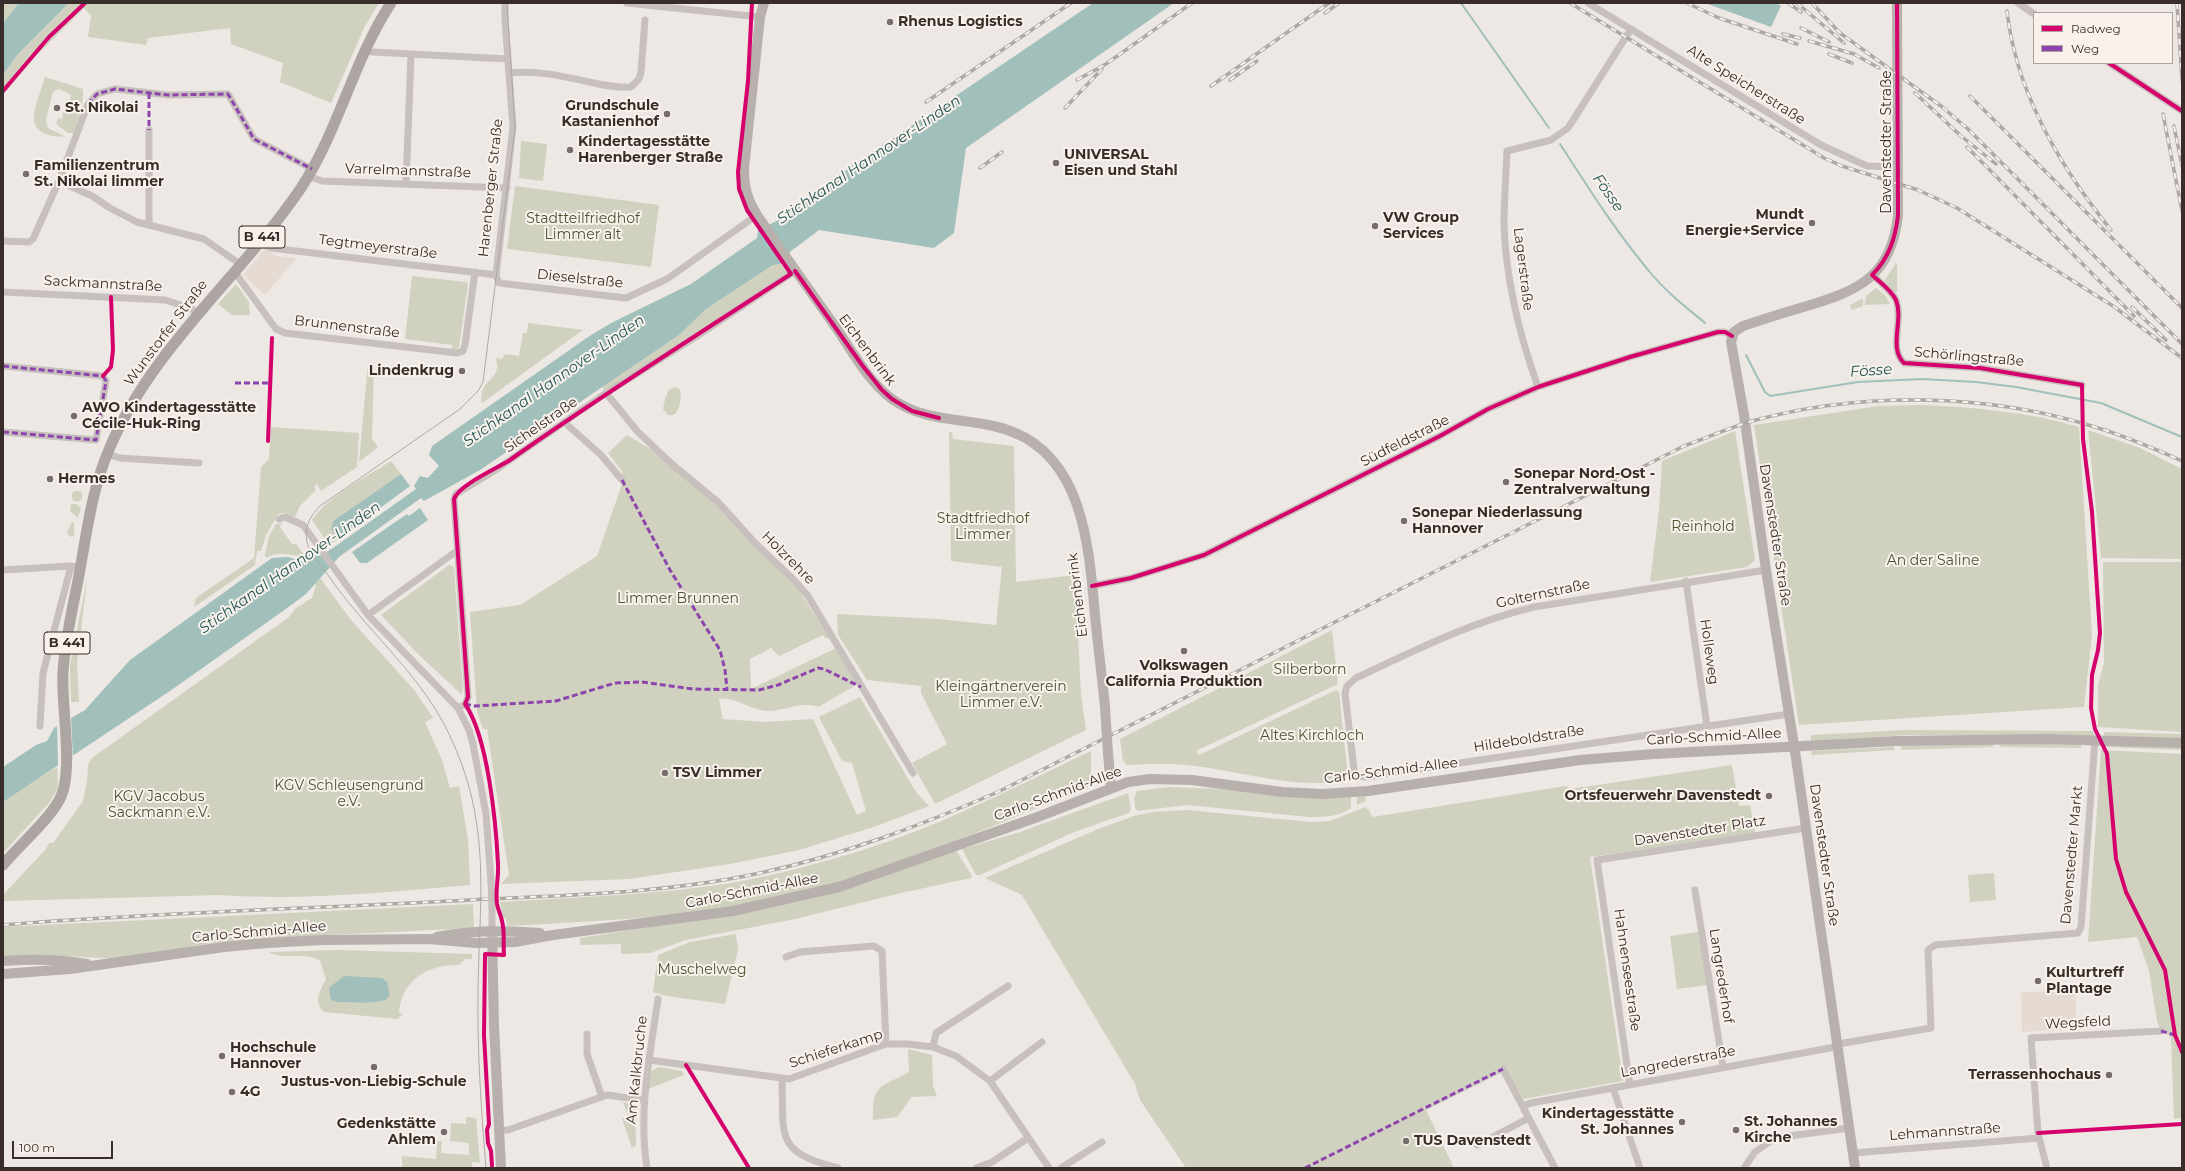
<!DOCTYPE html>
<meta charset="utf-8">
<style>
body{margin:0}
#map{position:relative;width:2185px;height:1171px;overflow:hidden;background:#ede8e4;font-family:Montserrat,sans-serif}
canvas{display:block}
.frame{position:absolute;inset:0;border:4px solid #382d2a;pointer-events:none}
.legend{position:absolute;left:2033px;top:12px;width:140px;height:52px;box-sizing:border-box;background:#f9f2ec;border:1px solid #aca39e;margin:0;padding:5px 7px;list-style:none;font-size:12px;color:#382d2a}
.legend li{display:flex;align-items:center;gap:8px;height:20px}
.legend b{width:20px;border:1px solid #aca39e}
.scale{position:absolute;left:12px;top:1141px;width:101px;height:18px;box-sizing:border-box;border:2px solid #382d2a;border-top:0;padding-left:5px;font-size:12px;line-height:14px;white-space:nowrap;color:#382d2a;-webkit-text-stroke:3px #f9f2ec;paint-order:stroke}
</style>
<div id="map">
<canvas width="2185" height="1171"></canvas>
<div class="frame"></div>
<ul class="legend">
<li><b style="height:5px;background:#d6006c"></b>Radweg</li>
<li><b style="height:5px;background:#8e44ad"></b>Weg</li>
</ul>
<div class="scale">100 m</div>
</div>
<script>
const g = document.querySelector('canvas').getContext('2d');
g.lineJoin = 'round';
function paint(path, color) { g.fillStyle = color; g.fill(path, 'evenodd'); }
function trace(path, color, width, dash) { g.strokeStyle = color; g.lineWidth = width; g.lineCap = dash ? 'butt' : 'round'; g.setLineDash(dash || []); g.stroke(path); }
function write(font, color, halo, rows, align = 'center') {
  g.font = font + ' Montserrat,sans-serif'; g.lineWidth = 4; g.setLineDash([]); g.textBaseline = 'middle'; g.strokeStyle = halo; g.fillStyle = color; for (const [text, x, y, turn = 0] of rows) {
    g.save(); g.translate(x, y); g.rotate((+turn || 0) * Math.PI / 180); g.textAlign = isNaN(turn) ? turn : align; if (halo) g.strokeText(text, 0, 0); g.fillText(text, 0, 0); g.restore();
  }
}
const green = new Path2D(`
 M3 3H19L3 23Z
 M69 3H379L365 26 331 103 280 82 283 63 231 44 230 28 148 38 146 45 88 37 91 16 84 8 35 57 3 95V75L17 55Z
 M45 77 83 89C84 105 79 119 73 133H68L56 124 58 118 62 119 66 100H70L71 95 59 89 53 92 46 120 48 128 66 137C18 136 36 108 45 77Z
 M521 141 547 144 543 181 519 178Z
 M515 186 659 205 651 267 507 249Z
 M1896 263 1897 264V292H1894L1885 280Z
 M781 264 789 275 606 393 602 387 679 335 706 309 773 265Z
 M412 276 466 282 468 284 459 348 452 350V345L405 339Z
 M236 284 249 302 250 315H232L218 304Z
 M1876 288 1885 295 1890 304 1865 305 1866 296Z
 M1863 298V306L1851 310 1850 305Z
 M528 323 583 330 482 403C478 382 495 382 497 368 498 365 496 361 496 358L502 359 505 354 519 356 523 333H527Z
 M368 363H374L372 439 378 447 359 462Z
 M676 387 680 390C682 398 680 409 674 415H668L663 409 665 399 669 389Z
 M1922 405C1975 407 2028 412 2079 427L2092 635 2084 707 1799 725 1754 425 1878 406Z
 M271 427 359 433 357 467 321 491 317 484 314 486 316 490 300 506 295 517 284 513 278 514 266 535 261 551H257L255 565 194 607 196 598 254 558 261 467 269 459Z
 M2088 430 2140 448 2182 469V559L2101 558Z
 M1735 431 1755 560 1747 567 1741 568 1650 582 1659 510 1662 461Z
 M949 432H952L953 439 1014 446 1016 582 1075 575 1081 694 1086 730 935 804 912 763 947 744 921 693V686L867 680 838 635 837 614 938 619 996 625 1002 567 951 561Z
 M627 435 659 454 715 502 799 590 830 639 825 638 823 635 779 656 771 648 750 659 751 689 836 648 855 682 853 687 818 707C801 701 785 711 768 711 751 711 736 696 719 699L723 719 765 722 813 719 857 815 866 811 852 763 842 761 819 717 860 697 916 792 929 806 874 827 799 850 730 864 629 879 501 884 509 875 487 729H483L477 712 470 612 520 605 597 556 621 487 622 471 608 453Z
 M391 461 401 474 333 521 331 529 338 539 329 545 312 520C328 496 366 477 391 461Z
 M71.5 496a5.5 5.5 0 1 1 11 0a5.5 5.5 0 1 1-11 0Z
 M71 504H76L81 508 78 518 70 511Z
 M74 522V536L71 537 67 533 71 523Z
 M282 523 280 527 292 544H296L306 557 304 558C292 555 278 551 266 558L265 555 269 536 276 524Z
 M2103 562H2182V732L2098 727V685L2104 663Z
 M449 565 453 566 454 569 463 691 461 694 418 654 381 615Z
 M320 578 351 620 415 691 433 718 425 722 442 760 450 788 459 786 468 839 470 885C387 892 304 901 220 895L3 901V895L46 849 49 843H53L83 801 87 781 88 765 92 758 289 617 296 608 312 598 316 585 315 583Z
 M87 579 77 664 79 702H71L70 665Z
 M1332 630 1338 684 1196 751 1199 755 1336 690 1339 692 1348 778C1310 793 1235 770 1194 766 1171 763 1149 764 1127 765L1123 761 1120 739Z
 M1906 730 2093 731 2095 736 1907 735 1811 741V735Z
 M2104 732 2182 734V740L2104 736Z
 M1993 744V747L1901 750V746Z
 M2001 744H2081V748L2000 747Z
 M2104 745 2182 748V750L2104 747Z
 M1894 747V750L1812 755 1811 751Z
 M2101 750 2182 754V1118L2174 1119 2171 1037 2160 1029 2157 1021 2149 971 2137 937 2088 942Z
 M1091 751V786C988 827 885 875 776 899 688 918 597 921 507 926L506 918H503L500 902C590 896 683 895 771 875 828 862 886 844 939 822 991 800 1040 775 1091 751Z
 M1732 765 1739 806 1750 805 1755 833 1590 857 1623 1081 1523 1099 1507 1070 1426 1110 1454 1168H1186L1140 1100 1135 1084 1022 895 985 878 1098 829 1134 816 1152 812 1187 810 1311 822 1330 821 1365 807 1369 810 1372 817 1566 786 1570 789Z
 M57 767 58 788 49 803 3 853V801Z
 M1169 787 1222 789 1293 797H1351V808C1339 817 1324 817 1309 817L1187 805 1138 811 1135 808 1134 798 1137 791Z
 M1128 793 1131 809 1129 813 1074 832 980 875H976L962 849 1017 833Z
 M1365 795 1366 801 1357 805V796Z
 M956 850 972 876 971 878 901 893 795 919 686 940 650 953 621 954V944L580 945V938L757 910Z
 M1994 873 1996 900 1970 902 1968 875Z
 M473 904 474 928 329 935 206 944 122 959 46 955 3 957V927Z
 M1699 932 1707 985 1677 989 1670 936Z
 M736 934 738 950 725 1004 666 996 653 992 658 955 690 942Z
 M338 950 472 954V959H465L459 965C429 964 401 980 399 1013L403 1014 397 1019 324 1012C313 1001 320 991 326 979L320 961C306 951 283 961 269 952Z
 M908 1049 932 1055 933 1086 937 1096 912 1097 897 1117 873 1120C872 1083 880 1088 909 1072Z
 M659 1067 682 1071 684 1075 648 1089 651 1071Z
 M623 1102 634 1105 635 1107 636 1146 632 1148 622 1119 628 1116Z
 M466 1117 476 1118 480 1163 472 1162V1168H402V1156L436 1159 437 1141H442L441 1153 469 1155V1143L450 1141 451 1123 466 1124Z`);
const plaza = new Path2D(`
 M265 248 276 256 297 258 265 295 243 275Z
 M2075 990 2077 1029 2022 1032 2021 992Z`);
const water = new Path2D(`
 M19 3H69L17 55 3 75V23Z
 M1093 3H1174L966 148 954 233 934 248 819 230 791 251 781 264 773 265 706 309 679 335 480 470 424 501 421 498 339 557 306 594 283 611 170 691 3 802V767L36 745 47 741 54 728 85 710 130 660 272 558 288 557 301 561 314 549 320 556 333 548 416 489 414 486 420 476 428 478 439 466 429 455 432 446 591 335 613 322 691 284 757 238 758 230 789 215 790 208Z
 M1705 3H1776L1781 6 1771 27Z
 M401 474 410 486 338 539 331 529 333 521Z
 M420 508 428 520 367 563H360L352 552 407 514 409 516Z
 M344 976 382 978 387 982C388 987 391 993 388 998 381 1005 347 1002 337 1002L331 1000 329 988Z`);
const pier = new Path2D(`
 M71 716 73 759 58 769 57 724Z`);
const stream = new Path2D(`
 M1461 3 1549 128
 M1560 144C1588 187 1616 232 1649 271 1665 291 1686 307 1705 323
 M1746 355 1765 392 1770 396 1858 382 1922 379 1976 382 2016 387 2101 403 2182 437`);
const street = new Path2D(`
 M505 3V20L513 127 496 275 499 283 626 298 667 279 757 215
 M627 3 760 17
 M1588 3 1821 145 1867 166 1898 167
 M2018 3 2034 14
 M365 50 372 52 508 59
 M2109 63 2182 111
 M509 73C537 70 562 76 589 82 602 85 617 88 631 87L639 79 641 72 645 20
 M149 130V225
 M308 176 322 181 507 188
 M59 181 92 196 110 208 137 222 204 239 240 264
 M406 184 411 55
 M3 241 29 242 33 239 59 181 88 104 97 94 115 89 168 95 228 94 254 139 312 169
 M259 241 271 248 496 275
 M234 271 276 329 285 333 457 353 463 351 465 345 475 272
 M1872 275C1881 283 1891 290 1896 300 1904 320 1888 348 1904 363L1980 368 2082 385
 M3 292 165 300 190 308 199 314
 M3 366 103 376 106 381 96 440 3 432
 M1538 387C1519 334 1506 281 1504 225 1504 200 1506 176 1507 151L1551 140 1568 128 1631 29
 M606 393 638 432 673 465 719 503 756 544 793 579 808 596 913 773
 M564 422 601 455 622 480
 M107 454 120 458 199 463
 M279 519 285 517 303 525 368 615 458 708 469 730 473 744 486 814 491 881
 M3 570 71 566 75 567
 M1766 570 1534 607C1471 622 1415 650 1356 678L1347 686 1345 693 1354 770 1357 776 1366 777 1789 714
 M1686 581 1707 726
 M1092 586 1131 578 1204 555 1440 436 1488 409 1538 387 1630 357 1718 332H1725L1732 336
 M368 615 458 550
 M458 708 465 704 468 697 454 499 456 494 497 469 606 393 697 336 795 271
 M40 726 43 673 71 566
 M1695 890 1723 1067
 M492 904V931
 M786 957 800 952 874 946 882 951 886 1044
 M587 1034V1054L602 1097
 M933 1047 936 1033 1008 986
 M649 1060 789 1079 886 1044H908L933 1047 956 1056 990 1081 1049 1168
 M1503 1069 1555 1168
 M782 1079C784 1136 774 1152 838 1168
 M990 1081 1042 1042
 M1630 1085 1597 860 1806 828
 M1613 1088 1640 1168
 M1523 1106 1531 1103 1830 1048 1844 1043 1931 1028 1928 950 1935 945 2078 933 2081 927 2095 740
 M499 1130H508L607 1095 643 1100
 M1477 1145 1529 1118
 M1853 1153 2039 1138
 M647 1168C638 1110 650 1056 658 999
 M976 1168 992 1162 1028 1138
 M1061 1168 1102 1142
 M1744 1168 1755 1152 1775 1138 1849 1128
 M2047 1168 2038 1133 2031 1038 2161 1031`);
const secondary = new Path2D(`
 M764 3 760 17 744 168C744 187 747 199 757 215 783 253 810 291 837 329 853 353 869 382 892 399 928 425 973 416 1013 432 1084 460 1089 549 1095 615 1098 646 1102 677 1105 707
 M1108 753 1111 788
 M492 931 494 1025 501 1168
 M437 937C471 930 506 930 540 933
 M3 961C31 959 59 959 87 964
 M3 974 70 969 224 947 267 943 323 940 429 939 475 943 515 942 553 935 733 911 839 887 1035 818 1128 782 1150 779 1192 780 1282 792 1322 794 1368 791 1580 760 1654 754 1897 741 2046 739 2182 743
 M1855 1168 1796 758 1766 570 1744 415 1731 342 1734 332 1743 326C1764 319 1786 312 1807 306 1860 290 1891 276 1898 216L1897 3`);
const primary = new Path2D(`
 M3 865C19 845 54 816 62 794 73 764 61 706 63 672 65 639 73 607 79 575 87 532 91 493 108 452 150 349 240 278 301 188 339 130 353 61 391 3`);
const tram = new Path2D(`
 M486 1168C481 1108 477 1048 478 988 480 889 492 818 445 726 416 670 364 628 328 575 321 565 310 554 307 542 304 527 310 516 320 506L460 409 478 391 483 382 515 127 507 3`);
const rail = new Path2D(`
 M1570 3 1824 158 1842 166 1918 190 1957 208 2113 306 2182 358
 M1687 3 1719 18 1797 44
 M1788 3 1801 12
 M1797 3 1844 43
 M1812 3 1840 33 1941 106 1968 129 2182 344
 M2177 3 2182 80
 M2007 11C2016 92 2060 167 2111 230
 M1325 13 1339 3
 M1801 28 1829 42
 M1783 34 1800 38
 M1809 41 1854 54 1879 68
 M1829 54 1852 63
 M1077 80 1106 64 1192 3
 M1230 80 1257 61
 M1211 86 1329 3
 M1915 93 1961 136 1996 164
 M1970 96 2182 308
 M926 102 1071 3
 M1065 108 1102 69
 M2163 114 2182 211
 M2174 126 2182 166
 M1967 147 2134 316
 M980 168 1002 152
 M2132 307 2166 340
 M3 925C152 913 301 909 450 901 553 895 658 895 760 873 843 855 922 825 1000 791L1684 446C1706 438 1729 428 1752 421 1861 391 1987 393 2095 427 2125 436 2153 448 2182 461`);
const streetBridge = new Path2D(`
 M491 881 492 904`);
const secondaryBridge = new Path2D(`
 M1105 707 1108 753`);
const quiet = new Path2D(`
 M149 93V130
 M88 104 97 94 115 89 168 95 228 94 254 139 312 169
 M3 366 103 376
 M235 383H271
 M3 432 96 440 106 381 103 376
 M622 480 670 570 720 650 725 670 727 689
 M465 704 475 706 556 701 615 683 642 682 693 689 759 690 778 685 818 668 824 669 861 687
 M2161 1031 2175 1035
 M1305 1168 1503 1069`);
const cycleway = new Path2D(`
 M1897 3 1898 216C1895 239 1889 258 1872 275 1881 283 1891 290 1896 300 1904 320 1888 348 1904 363L1980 368 2082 385 2083 439 2092 512 2100 633 2098 650 2092 675 2091 708 2095 729 2107 754 2116 859 2126 892 2165 970 2175 1035 2182 1052
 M2109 63 2182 111
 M3 91 49 37 85 3
 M795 271 862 365 882 390 892 399 912 411 939 418
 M103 376 111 367 113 350 111 297
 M268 441 272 338
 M1092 586 1131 578 1204 555 1440 436 1488 409 1538 387 1630 357 1718 332H1725L1732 336
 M686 1065 749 1168
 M2038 1133 2182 1124
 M492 1166 491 1151 488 1143 487 1130 489 1124 484 1035 485 954 504 955C503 944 505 932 502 921 501 915 498 910 497 904 495 890 499 877 498 864 496 823 488 737 465 704L468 697 454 499C459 485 496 469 510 460 602 395 697 335 791 274L747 210 739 189 738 172 748 81 752 3`);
const markers = [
 [890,22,4,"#776e6b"],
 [57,108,4,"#776e6b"],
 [667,114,4,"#776e6b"],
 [570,150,4,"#776e6b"],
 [1056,163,4,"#776e6b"],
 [26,174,4,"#776e6b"],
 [1812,223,4,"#776e6b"],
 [1375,226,4,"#776e6b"],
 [462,371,4,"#776e6b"],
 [74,416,4,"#776e6b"],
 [50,479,4,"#776e6b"],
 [1506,482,4,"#776e6b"],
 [1404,521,4,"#776e6b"],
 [1184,651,4,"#776e6b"],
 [665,773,4,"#776e6b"],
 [1769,796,4,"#776e6b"],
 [2038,981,4,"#776e6b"],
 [222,1056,4,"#776e6b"],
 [374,1067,4,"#776e6b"],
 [2109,1075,4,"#776e6b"],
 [232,1092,4,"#776e6b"],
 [1682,1122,4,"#776e6b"],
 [1736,1130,4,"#776e6b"],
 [444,1132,4,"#776e6b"],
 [1406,1141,4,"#776e6b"]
];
const shields = [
 [262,237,46],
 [67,643,46]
];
const shieldNames = [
 ["B 441",262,237],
 ["B 441",67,643]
];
const poiNames = [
 ["Rhenus Logistics",898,22],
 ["Grundschule",659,106,"right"],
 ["Kastanienhof",659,122,"right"],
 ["St. Nikolai",65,108],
 ["Kindertagesstätte",578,142],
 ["Harenberger Straße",578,158],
 ["UNIVERSAL",1064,155],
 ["Eisen und Stahl",1064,171],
 ["Familienzentrum",34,166],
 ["St. Nikolai limmer",34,182],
 ["Mundt",1804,215,"right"],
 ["Energie+Service",1804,231,"right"],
 ["VW Group",1383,218],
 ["Services",1383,234],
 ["Lindenkrug",454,371,"right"],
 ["AWO Kindertagesstätte",82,408],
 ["Cécile-Huk-Ring",82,424],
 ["Sonepar Nord-Ost -",1514,474],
 ["Zentralverwaltung",1514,490],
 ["Hermes",58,479],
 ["Sonepar Niederlassung",1412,513],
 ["Hannover",1412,529],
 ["Volkswagen",1184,666,"center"],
 ["California Produktion",1184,682,"center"],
 ["TSV Limmer",673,773],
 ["Ortsfeuerwehr Davenstedt",1761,796,"right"],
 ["Kulturtreff",2046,973],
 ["Plantage",2046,989],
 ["Hochschule",230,1048],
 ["Hannover",230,1064],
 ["Terrassenhochaus",2101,1075,"right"],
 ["Justus-von-Liebig-Schule",374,1082,"center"],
 ["4G",240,1092],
 ["Kindertagesstätte",1674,1114,"right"],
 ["St. Johannes",1674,1130,"right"],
 ["St. Johannes",1744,1122],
 ["Kirche",1744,1138],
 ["Gedenkstätte",436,1124,"right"],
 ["Ahlem",436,1140,"right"],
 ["TUS Davenstedt",1414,1141]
];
const streetNames = [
 ["Alte Speicherstraße",1746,85,32],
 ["Davenstedter Straße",1887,142,-90],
 ["Varrelmannstraße",408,171,2],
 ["Harenberger Straße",491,188,-84],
 ["Tegtmeyerstraße",378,247,7],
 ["Lagerstraße",1523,269,83],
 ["Dieselstraße",580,279,6],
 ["Sackmannstraße",103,284,3],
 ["Brunnenstraße",347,327,7],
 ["Wunstorfer Straße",166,333,-53],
 ["Eichenbrink",867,350,53],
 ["Schörlingstraße",1969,357,5],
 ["Sichelstraße",541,425,-35],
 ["Südfeldstraße",1405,441,-27],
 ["Davenstedter Straße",1775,535,81],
 ["Holzrehre",788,558,45],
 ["Golternstraße",1543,594,-12],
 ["Eichenbrink",1078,595,-97],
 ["Holleweg",1709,652,82],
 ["Carlo-Schmid-Allee",1714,737,-3],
 ["Hildeboldstraße",1529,739,-9],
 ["Carlo-Schmid-Allee",1391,771,-7],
 ["Carlo-Schmid-Allee",1058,794,-20],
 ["Davenstedter Platz",1700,831,-9],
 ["Davenstedter Straße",1824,855,82],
 ["Davenstedter Markt",2072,855,-85],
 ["Carlo-Schmid-Allee",752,891,-11],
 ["Carlo-Schmid-Allee",259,932,-5],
 ["Hahnenseestraße",1627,970,82],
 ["Langrederhof",1721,976,81],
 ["Wegsfeld",2078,1023,-3],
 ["Schieferkamp",836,1049,-18],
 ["Langrederstraße",1678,1062,-11],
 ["Am Kalkbruche",637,1070,-84],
 ["Lehmannstraße",1945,1132,-4]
];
const parkNames = [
 ["Stadtteilfriedhof",583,219],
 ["Limmer alt",583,235],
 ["Stadtfriedhof",983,519],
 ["Limmer",983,535],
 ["Reinhold",1703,527],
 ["An der Saline",1933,561],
 ["Limmer Brunnen",678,599],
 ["Silberborn",1310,670],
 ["Kleingärtnerverein",1001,687],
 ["Limmer e.V.",1001,703],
 ["Altes Kirchloch",1312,736],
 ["KGV Schleusengrund",349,786],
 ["e.V.",349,802],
 ["KGV Jacobus",159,797],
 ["Sackmann e.V.",159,813],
 ["Muschelweg",702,970]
];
const waterNames = [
 ["Stichkanal Hannover-Linden",869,160,-34],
 ["Fösse",1608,193,55],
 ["Fösse",1871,371,-4],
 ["Stichkanal Hannover-Linden",554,381,-35],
 ["Stichkanal Hannover-Linden",290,568,-35]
];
paint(green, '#d0d2bf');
paint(plaza, '#e6dbd2');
paint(water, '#a1bfbb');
paint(pier, '#ede8e4');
trace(stream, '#a1bfbb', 2);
trace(street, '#c7c0bc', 7);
trace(secondary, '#b7b0ad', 10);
trace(primary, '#aca5a1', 11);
trace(tram, '#afa9a6', 1);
trace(rail, '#afa9a6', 3.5);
trace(rail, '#f9f2ec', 2, [6]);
trace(streetBridge, '#c7c0bc', 7);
trace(secondaryBridge, '#b7b0ad', 10);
trace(quiet, '#8e44ad', 3, [6, 3]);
trace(cycleway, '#d6006c', 4);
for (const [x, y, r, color] of markers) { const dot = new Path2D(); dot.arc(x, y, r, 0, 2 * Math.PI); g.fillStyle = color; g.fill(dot); trace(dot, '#f9f2ec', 1.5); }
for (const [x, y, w] of shields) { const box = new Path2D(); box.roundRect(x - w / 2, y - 11, w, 22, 3); g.fillStyle = '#f9f2ec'; g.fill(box); trace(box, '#382d2a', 1); }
write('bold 13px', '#382d2a', null, shieldNames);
write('bold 14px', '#382d2a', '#f9f2ec', poiNames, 'left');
write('14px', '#382d2a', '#f9f2ec', streetNames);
write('14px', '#4b5430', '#f9f2ec', parkNames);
write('italic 15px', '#225755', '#f9f2ec', waterNames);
</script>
